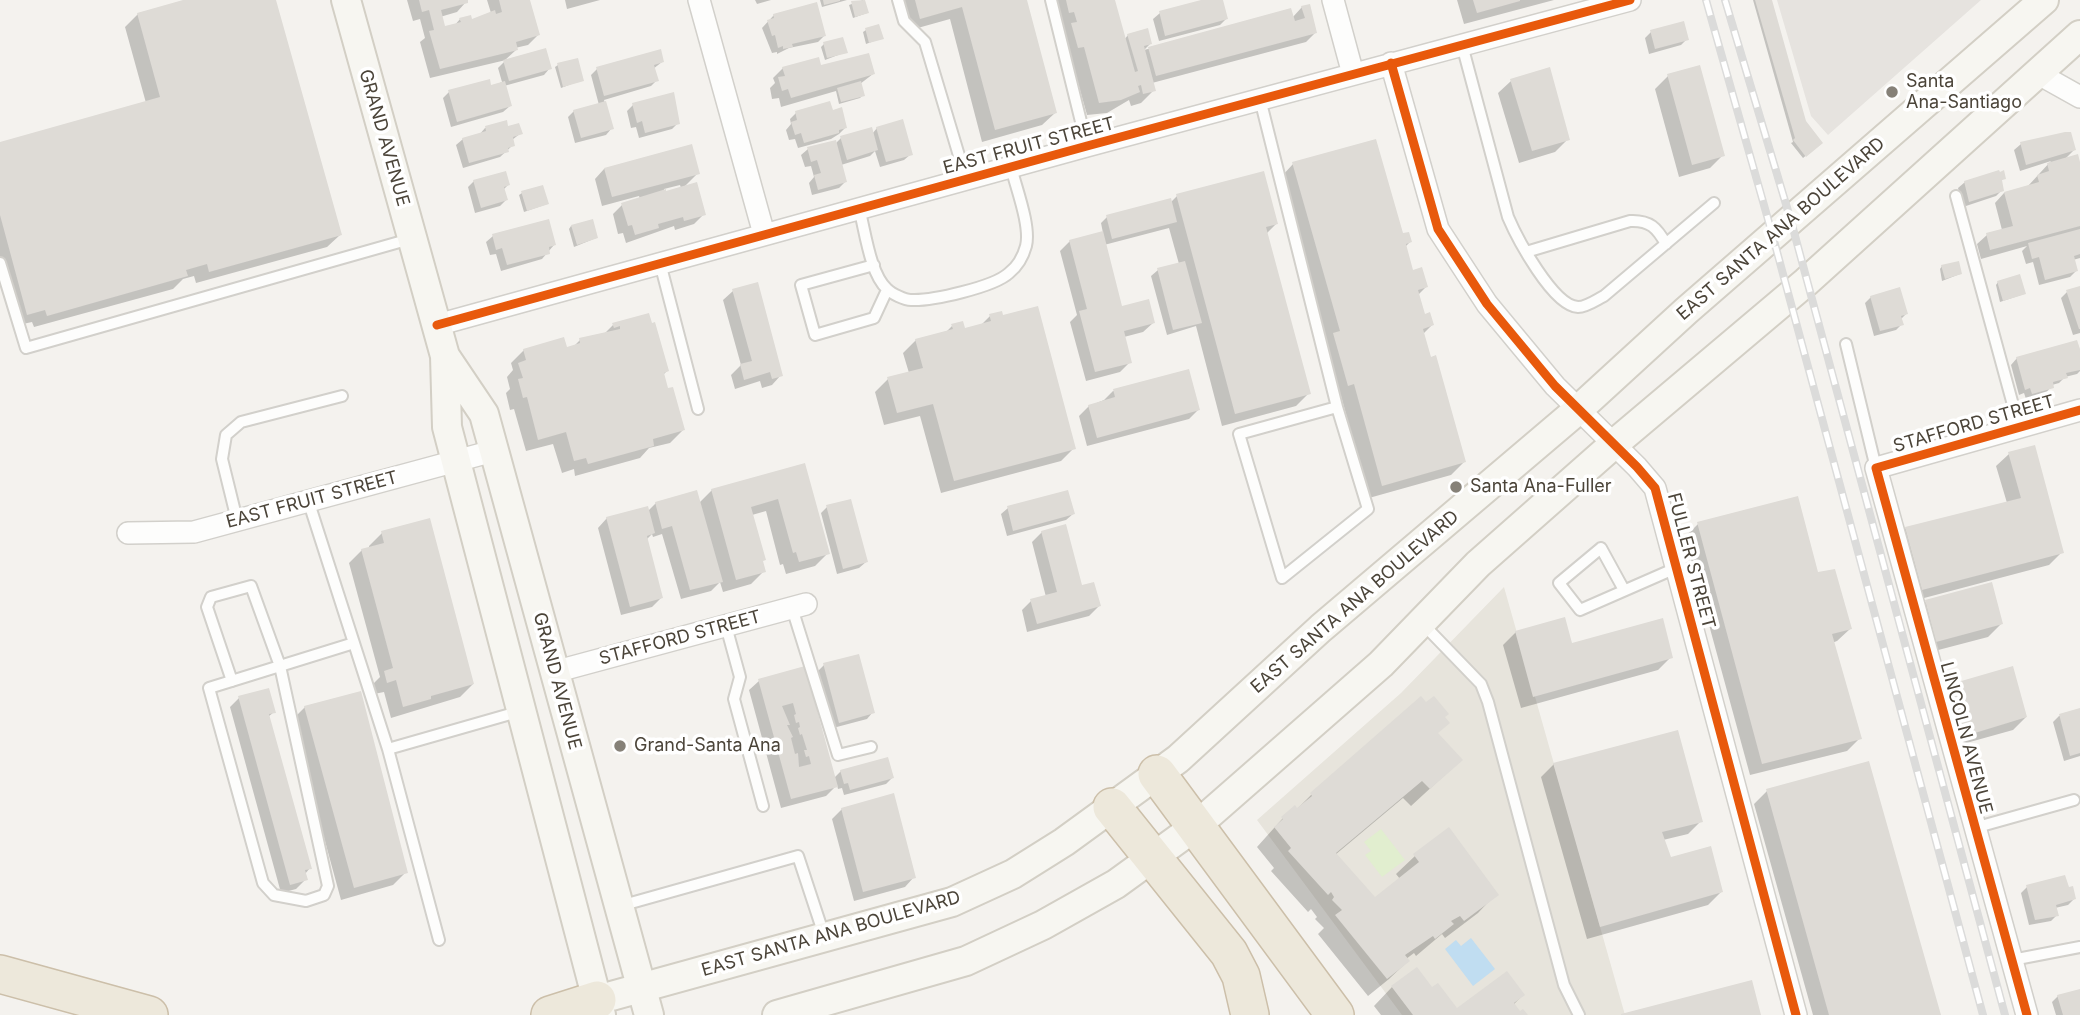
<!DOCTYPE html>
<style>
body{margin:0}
canvas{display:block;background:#f4f2ee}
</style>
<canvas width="2080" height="1015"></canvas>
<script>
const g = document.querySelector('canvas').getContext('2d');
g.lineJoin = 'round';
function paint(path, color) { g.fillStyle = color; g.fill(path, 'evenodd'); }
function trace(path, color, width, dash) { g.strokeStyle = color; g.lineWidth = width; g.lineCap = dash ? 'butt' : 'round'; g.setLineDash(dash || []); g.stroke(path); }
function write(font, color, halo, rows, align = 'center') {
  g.font = font + ' Inter,sans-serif'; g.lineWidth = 7; g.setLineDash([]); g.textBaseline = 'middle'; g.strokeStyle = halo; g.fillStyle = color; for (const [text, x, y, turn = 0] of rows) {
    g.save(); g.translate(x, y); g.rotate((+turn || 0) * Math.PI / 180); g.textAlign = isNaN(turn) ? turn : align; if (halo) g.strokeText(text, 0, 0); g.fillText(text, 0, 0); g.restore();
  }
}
const residential = new Path2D(`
 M1504 587 1625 1015H1402L1257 820 1401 693Z`);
const green = new Path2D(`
 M1381 829 1405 860 1382 877 1365 855 1371 851 1364 842Z`);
const parking = new Path2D(`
 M1777 0H1981L1828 135 1811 116Z`);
const water = new Path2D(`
 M1471 938 1495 969 1473 986 1445 949 1456 940 1461 946Z`);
const shadow = new Path2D(`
 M190 0H274L340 235 327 247 196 283 194 276 183 279 173 289 34 327 32 322 14 326 0 274V144L146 103 125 27 138 14Z
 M407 0H466V2L457 12 440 17 444 28 454 26 460 19 471 21 491 13 487 0H528L538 35 528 45 515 48 516 50 504 61 550 68 544 75 504 86 510 106 503 112 451 127 443 98 449 92 490 87 502 82 498 68 506 60 430 78 420 42 425 38 420 19 413 21Z
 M565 0H600L567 9Z
 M755 0H771L757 4Z
 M820 0H847L822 7Z
 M863 0 867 13 853 18 849 5Z
 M899 0H1025L1055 113 1042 125 982 142 950 19 907 31Z
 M1055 0H1113L1124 40 1128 35 1150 44 1144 50 1290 11 1292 18 1302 7 1315 33 1306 42 1152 83 1154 90 1141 103 1131 106 1129 100 1107 113 1087 115 1071 58 1065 60Z
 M1208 0H1221L1226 19 1220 25 1159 41 1153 19 1160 13Z
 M1457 0H1554L1464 24Z
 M1753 0H1770L1805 121 1821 143 1803 158 1791 143 1793 142Z
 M774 15 824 36 818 42 789 48 777 54V52L772 53 762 28Z
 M866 30 882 38 866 44 863 32Z
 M1651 32 1687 39 1681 45 1649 54 1645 38Z
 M824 44 846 52 825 60 821 47Z
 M662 62 653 69 657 80 651 86 604 100 612 128 606 135 575 143 568 117 574 111 599 105 591 75 597 69Z
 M558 65 582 80 561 88 555 67Z
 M820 67 873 74 860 84 863 95 860 98 839 104 836 91 781 107 779 98 772 99 770 88 775 83 773 78 783 68Z
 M1668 76 1723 155 1710 168 1679 177 1655 89Z
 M1511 81 1568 139 1555 152 1519 163 1498 93Z
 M633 105 678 123 672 129 639 138 636 127 631 128 627 111Z
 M831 112 845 128 839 134 831 139 798 148 795 139 789 140 786 130 791 124 790 119 796 113Z
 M485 128H507L521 133 512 140 513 145 500 157 463 168 456 145 463 139 479 135Z
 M877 128 911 154 904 160 880 167 875 151 870 156 841 165 845 182 839 188 812 195 809 183 814 177 811 166 805 167 801 155 808 149 835 144 841 138 872 134Z
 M2021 144 2074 150 2064 160 2080 169V258L2073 260 2076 271 2070 277 2039 285 2033 262 2026 264 2022 251 2027 246 1981 259 1977 244 1987 235 2002 230 1995 203 2004 193 2028 186 2051 161 2020 171 2014 150Z
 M1293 164 1410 242 1405 247 1412 272 1426 287 1418 295 1424 316 1432 325 1423 334 1464 462 1451 475 1369 498 1341 396 1335 397 1321 347 1327 341 1281 177Z
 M604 169 698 173 684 187 704 214 694 224 675 230 674 226 626 243 623 233 618 234 613 214 622 205 640 199 639 196 602 206 595 179ZM680 185 681 188 665 193 664 189Z
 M2004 178 2000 182 2002 190 1996 196 1963 207 1958 188 1965 182Z
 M474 181 508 185 503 190 506 200 500 206 475 213 468 187Z
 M522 193 547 204 524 212 519 195Z
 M1177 196 1277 223 1266 234 1309 393 1296 406 1222 426 1196 326 1167 335 1151 276 1158 270 1179 264 1169 228 1104 245 1121 308 1153 323 1143 332 1124 337 1130 362 1120 372 1086 381 1070 322 1077 315 1060 251 1070 241 1103 233 1101 223 1107 217 1170 203Z
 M571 226 596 238 574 247 569 229Z
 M493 236 554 245 542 259 501 271 496 254 490 255 486 242Z
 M1942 266 1960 274 1942 281 1940 269Z
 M1998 282 2024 294 2000 302 1996 285Z
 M2080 288V333L2073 335 2061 298 2067 292Z
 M733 291 781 375 772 385 762 388 760 381 735 389 731 375 741 365 723 300Z
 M1871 297 1906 314 1901 319 1902 324 1896 330 1874 336 1865 303Z
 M648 315 667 371 663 375 667 390 683 430 670 443 649 448 640 458 575 476 574 469 562 473 553 444 526 451 514 409 510 410 506 393 510 389 507 377 513 370 511 363 524 350 573 347 580 340 603 335 613 325Z
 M990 316 1074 448 1061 461 941 493 920 416 884 425 875 392 888 379 909 373 903 353 916 340 946 332 952 326 964 330 980 326Z
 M2080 356V371L2077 374 2065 377 2059 383 2052 385 2046 393 2026 399 2024 393 2019 395 2011 365 2017 358Z
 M1113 391 1198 410 1189 419 1087 446 1079 416 1089 406 1104 400Z
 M2009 454 2062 552 2049 565 1909 602 1893 541 1906 528 2007 503 1996 466Z
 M804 465 828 553 815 566 786 574 783 564 780 565 766 511 752 515 764 571 751 584 723 592 720 582 711 591 681 599 662 534 653 537 652 534 646 540 661 598 652 607 621 615 598 528 607 518 648 511 656 503H699L712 490Z
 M827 507 866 562 859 568 837 574 821 513Z
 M1008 508 1073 514 1066 520 1007 536 1001 514Z
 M429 520 473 684 460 697 391 718 384 692 374 694 372 685 380 677 349 563 362 550 369 548V546L382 533Z
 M1698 524 1817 574 1850 629 1837 641 1832 643 1860 738 1847 751 1750 775 1685 537Z
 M1042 532 1081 587 1099 606 1089 616 1027 632 1022 610 1031 601 1046 597 1032 542Z
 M1926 602 2001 624 1988 637 1923 654 1913 615Z
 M1516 632 1571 646 1671 657 1658 670 1521 708 1503 645Z
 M824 665 873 712 867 719 833 728 818 671Z
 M804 668 834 778 841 771 892 778 886 784 844 795 842 788 838 789 837 785 826 796 781 808 749 690 759 681Z
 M1952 685 2026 717 2013 730 1952 747 1939 698Z
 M239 698 274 712 268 717 310 868 305 874 306 879 296 889 281 893 230 707Z
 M305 707 406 872 393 885 341 900 292 720Z
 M2080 710V756L2064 761 2053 722 2059 716Z
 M1437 734 1461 760 1411 806 1403 798 1335 855 1374 899 1400 879 1396 874 1415 856 1496 894 1478 913 1445 938 1442 934 1416 956 1414 953 1406 959 1408 961 1389 979 1368 996 1318 934 1324 928 1315 919 1317 917 1311 909 1308 912 1271 871 1274 868 1257 847 1283 818 1296 810 1311 795Z
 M1554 764 1701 821 1688 834 1663 840 1670 859 1721 892 1708 905 1587 939 1541 777Z
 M1767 791 1939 1015H1813L1754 804Z
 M842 809 914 877 905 887 854 901 832 819Z
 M2027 887 2074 899 2068 905 2055 908 2057 915 2051 921 2029 925 2021 893Z
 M1392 987 1432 990 1457 1011 1523 995 1513 1005 1520 1013 1526 1015H1381L1374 1006Z
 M2080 993V1015H2056L2052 1002 2058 996Z`);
const building = new Path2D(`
 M183 0H276L342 235 209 272 207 264 186 270 188 276 47 316 45 310 27 315 0 215V142L160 97 137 13Z
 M419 0H468V3L441 10 445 26 461 22 459 18 471 15 472 19 495 10 496 14 502 12 499 0H530L540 35 516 42 518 50 440 69 429 31 434 30 429 10 422 12Z
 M823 0H840V1L824 5Z
 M865 0 869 13 855 17 851 1Z
 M915 0H1027L1057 113 995 130 962 7 920 19Z
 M1066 0H1115L1135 72 1138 71 1127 34 1148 28 1152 44 1144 46 1156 91 1143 94 1141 85 1138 86 1140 92 1121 100 1099 103 1084 47 1078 48 1071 23 1077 22 1074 12 1069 13Z
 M1201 0H1223L1228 19 1165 36 1159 11Z
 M1473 0H1520V1L1477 13Z
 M1755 0H1772L1806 121 1823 143 1806 157 1793 140 1795 138Z
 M817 2 826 36 792 44 793 47 783 49V46L778 48 775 35 772 36 767 20 774 18 773 14Z
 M1310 4 1317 33 1156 76 1148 47 1291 8 1295 21 1305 18 1301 6Z
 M1684 21 1689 40 1655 49 1650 30Z
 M879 24 884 39 869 43 865 28Z
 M843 37 848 53 827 58 823 42Z
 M546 48 552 69 509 81 503 60Z
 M661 49 664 62 654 65 659 81 604 96 596 67Z
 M869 53 875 74 791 98 788 89 782 91 778 77 785 76 782 67 819 57 821 65Z
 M578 58 584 81 563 87 557 63Z
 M1700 65 1725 156 1692 165 1667 74Z
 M1550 67 1570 140 1532 151 1510 79Z
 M490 79 491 85 505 81 512 106 457 122 448 90Z
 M861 81 865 96 841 102 837 88Z
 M674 92 680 124 645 133 642 121 637 123 632 103Z
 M606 101 614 129 581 138 573 110Z
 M830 101 833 110 842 107 847 128 839 130V133L804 143 801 133 795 135 791 122 797 120 795 111Z
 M903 119 913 155 886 162 876 127Z
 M507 120 508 126 519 123 523 134 513 137 515 146 508 148 509 152 469 163 462 138 486 131 485 126Z
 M872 127 878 150 847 160 840 136Z
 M2065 132H2071L2076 150 2026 165 2020 142Z
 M1376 139 1403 233 1409 232 1412 242 1406 244 1413 270 1422 267 1428 287 1418 290 1425 314 1430 312 1434 325 1423 329 1431 357 1436 355 1466 462 1382 486 1354 384 1348 386 1333 333 1340 331 1292 162Z
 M836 140 847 182 818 190 814 175 821 173 817 160 811 162 807 147Z
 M692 144 700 174 612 197 604 168Z
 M2078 154 2080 162V226L1990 250 1986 233 2013 226 2004 192 2039 182 2037 175 2049 171 2047 163Z
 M1999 170 2000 172 2004 170 2006 179 2002 180 2004 191 1969 202 1964 181Z
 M506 171 510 185 504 187 508 200 481 208 473 180Z
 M1264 171 1278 224 1266 227 1311 394 1235 414 1176 194Z
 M697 182 706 215 684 221 683 217 658 224 659 228 635 235 632 225 628 226 621 203 666 189V191Z
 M543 185 549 204 527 211 521 191Z
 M1171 198 1177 222 1112 239 1106 215Z
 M549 219 556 245 549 247 550 254 507 265 502 248 496 250 492 234Z
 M593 219 598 238 577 245 571 225Z
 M2080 229V254L2074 256 2078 271 2045 280 2039 257 2032 259 2028 243Z
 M1103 231 1122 306 1149 299 1155 323 1124 331 1132 363 1095 372 1079 311 1087 309 1069 240Z
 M1185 261 1202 323 1173 330 1157 268Z
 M1959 261 1962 274 1945 279 1941 265Z
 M2020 274 2026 294 2003 301 1997 281Z
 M758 282 783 376 772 379 770 372 744 380 740 364 752 361 732 289Z
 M2080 286V329H2079L2066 290Z
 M1900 287 1908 314 1901 316 1904 325 1880 331 1870 296Z
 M1038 306 1076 449 954 481 933 404 897 413 887 377 923 368 915 339 953 329 951 324 963 321 965 328 991 321 989 314 1002 311 1003 315Z
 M649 313 652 323 655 322 669 371 664 373 668 388 673 387 685 430 653 439 654 446 588 464 586 458 574 461 566 432 538 440 527 397 523 398 518 379 523 378 518 363 526 360 523 349 564 337 567 347 580 343 579 338 620 329V326L614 328 612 323Z
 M2077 340 2080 349V370L2066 373 2068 378 2053 382 2054 388 2032 394 2030 388 2025 390 2016 357Z
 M1189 369 1200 410 1097 438 1088 405 1115 397 1113 389Z
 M2035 445 2064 553 1922 590 1905 527 2021 498 2008 452Z
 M805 463 830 554 799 562 796 552 793 553 778 499 751 507 766 560 763 561 766 572 736 580 711 489Z
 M697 490 723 582 690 590 672 526 662 529 655 502Z
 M1068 490 1075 514 1013 531 1007 506Z
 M1798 496 1818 572 1835 569 1852 629 1832 634 1862 739 1762 764 1697 522Z
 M851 499 868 562 843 569 826 505Z
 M648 506 655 533 647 536 663 598 630 607 606 517Z
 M430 518 474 684 431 696V699L403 707 396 680 387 683 384 671 393 668 361 549 384 543 381 531Z
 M1066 524 1082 585 1094 582 1101 606 1037 624 1030 599 1057 592 1041 531Z
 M1992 582 2003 624 1936 642 1925 600Z
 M1565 617 1572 643 1663 618 1673 658 1533 697 1515 631Z
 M859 654 875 713 839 723 823 663Z
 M805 666 838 787 791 799 758 679ZM793 703 796 714 794 715 796 723 799 722 800 727 798 728 800 735 802 734 807 750H804L806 757 809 756 811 764 799 767 798 753 795 754 791 738 793 737 787 725H790L782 706Z
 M2013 666 2027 717 1965 736 1951 684Z
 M269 688 276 713 269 714 312 869 305 870 308 880 290 885 238 696Z
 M361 691 408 873 354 888 304 706Z
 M1421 696 1426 702 1434 696 1449 714 1445 717 1450 723 1438 733 1463 760 1430 789 1422 781 1336 853 1375 897 1419 862 1413 854 1449 827 1499 895 1464 921 1460 916 1451 921 1454 924 1435 939 1433 936 1405 955 1410 961 1387 979 1335 915 1342 910 1332 900 1334 897 1331 892 1328 895 1288 851 1291 848 1274 827 1283 819 1281 817 1295 805 1297 808 1312 796 1310 793Z
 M2080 708V753L2070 756 2059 714Z
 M1678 730 1703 822 1662 832 1671 857 1711 846 1723 892 1600 927 1553 763Z
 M888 757 894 778 850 790 848 783 844 784 840 770Z
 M1869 761 1941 1015H1829L1766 789Z
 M894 793 916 878 863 892 841 808Z
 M2065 875 2069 887 2073 886 2076 899 2056 905 2059 916 2035 920 2026 885Z
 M1417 967 1432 987 1438 983 1457 1008 1507 971 1525 995 1514 1003 1520 1011 1523 1009 1528 1015H1413L1391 986Z
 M1752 980 1761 1015H1621V1014Z
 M2080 989V1015H2063L2057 995Z`);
const lane = new Path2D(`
 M898 0 904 21 925 42 966 179
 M1051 0 1087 146
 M1462 45 1508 217C1517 238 1553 306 1578 307 1587 307 1596 300 1604 296L1714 203
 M1260 99 1337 407 1239 434 1282 578 1368 509 1337 407
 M1956 196 2019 427
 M859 208C865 230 870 274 887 289 892 294 905 300 911 300 932 301 994 287 1009 273 1018 266 1023 257 1026 246 1031 226 1016 188 1011 167
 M1526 252 1630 221C1650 220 1657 228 1666 244
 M0 263 26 348 410 239
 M660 263 698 409
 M874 265 801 285 815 335 874 318 887 290
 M1846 344 1876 468
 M308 500 388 749 521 711
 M237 520 222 459 226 435 241 422 342 396
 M1624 590 1601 548 1559 583 1580 610 1676 568
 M792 608 838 755 871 747
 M1422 623 1481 684 1488 702 1564 985 1579 1015
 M726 626 740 677 734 699 763 806
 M232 681 207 607 211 597 251 586 280 666 328 886 324 895 306 901 274 895 263 883 209 688 354 643
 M388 749 439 940
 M1974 828 2074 800
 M620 906 798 856 824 935
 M2012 960 2080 947`);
const street = new Path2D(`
 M699 0 764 234
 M1333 0 1353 74
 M1391 63 1438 229 1487 304 1555 386 1637 467 1655 488 1796 1015
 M2037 73 2080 97
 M437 325 1087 146 1630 0
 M128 533 194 532 493 451
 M554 672 806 604
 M2027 1015 1876 468 2080 410`);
const secondary = new Path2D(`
 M346 0 445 356 447 427 601 1015
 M445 356 484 414 649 1015
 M597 1000 952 902 1013 874 1064 842 1178 759 1321 628 1579 409 1686 311 2044 0
 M777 1015 966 961 1043 925 1116 884 1196 826 1381 664 1478 564 1614 444 1806 282 2080 35`);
const highway = new Path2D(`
 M1157 774 1335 1015
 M1112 807 1229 953 1241 976 1250 1015
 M0 974 149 1015
 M550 1015 597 1000`);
const rail = new Path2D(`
 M1706 0 1773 237 1983 1015
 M1725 0 1791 221 2005 1015`);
const cycleway = new Path2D(`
 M1391 63 1438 229 1487 304 1555 386 1637 467 1655 488 1796 1015
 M437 325 1087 146 1630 0
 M2027 1015 1876 468 2080 410`);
const markers = [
 [1892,92,7,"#868178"],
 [1456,487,7,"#868178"],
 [620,746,7,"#868178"]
];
const poiNames = [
 ["Santa",1906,82],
 ["Ana-Santiago",1906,103],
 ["Santa Ana-Fuller",1470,487],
 ["Grand-Santa Ana",634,746]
];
const streetNames = [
 ["GRAND AVENUE",384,138,74],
 ["EAST FRUIT STREET",1029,146,-15],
 ["EAST SANTA ANA BOULEVARD",1781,229,-41],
 ["STAFFORD STREET",1974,424,-16],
 ["EAST FRUIT STREET",312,500,-15],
 ["FULLER STREET",1691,561,75],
 ["EAST SANTA ANA BOULEVARD",1355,602,-41],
 ["STAFFORD STREET",680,638,-15],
 ["GRAND AVENUE",557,681,75],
 ["LINCOLN AVENUE",1966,738,75],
 ["EAST SANTA ANA BOULEVARD",831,934,-16]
];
paint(residential, '#e7e4dc');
paint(green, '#e1eecf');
paint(parking, '#e6e3df');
paint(water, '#c0ddf1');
paint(shadow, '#0003');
paint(building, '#dedbd6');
trace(lane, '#d2d0cb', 14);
trace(street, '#d2d0cb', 24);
trace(secondary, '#d3cfc5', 32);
trace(highway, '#ccbfa9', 40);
trace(lane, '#fdfdfc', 10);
trace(street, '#fdfdfc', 21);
trace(secondary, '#f7f6f1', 28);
trace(highway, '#ede8db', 37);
trace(rail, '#dbdbda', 8);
trace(rail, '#fff', 5, [16]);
trace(cycleway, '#e8590c', 9);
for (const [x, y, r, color] of markers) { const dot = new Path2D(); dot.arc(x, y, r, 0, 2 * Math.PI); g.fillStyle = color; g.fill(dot); trace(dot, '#fff', 2.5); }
write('18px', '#4b4439', '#fff', poiNames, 'left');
write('18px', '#4b4439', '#fff', streetNames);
</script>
